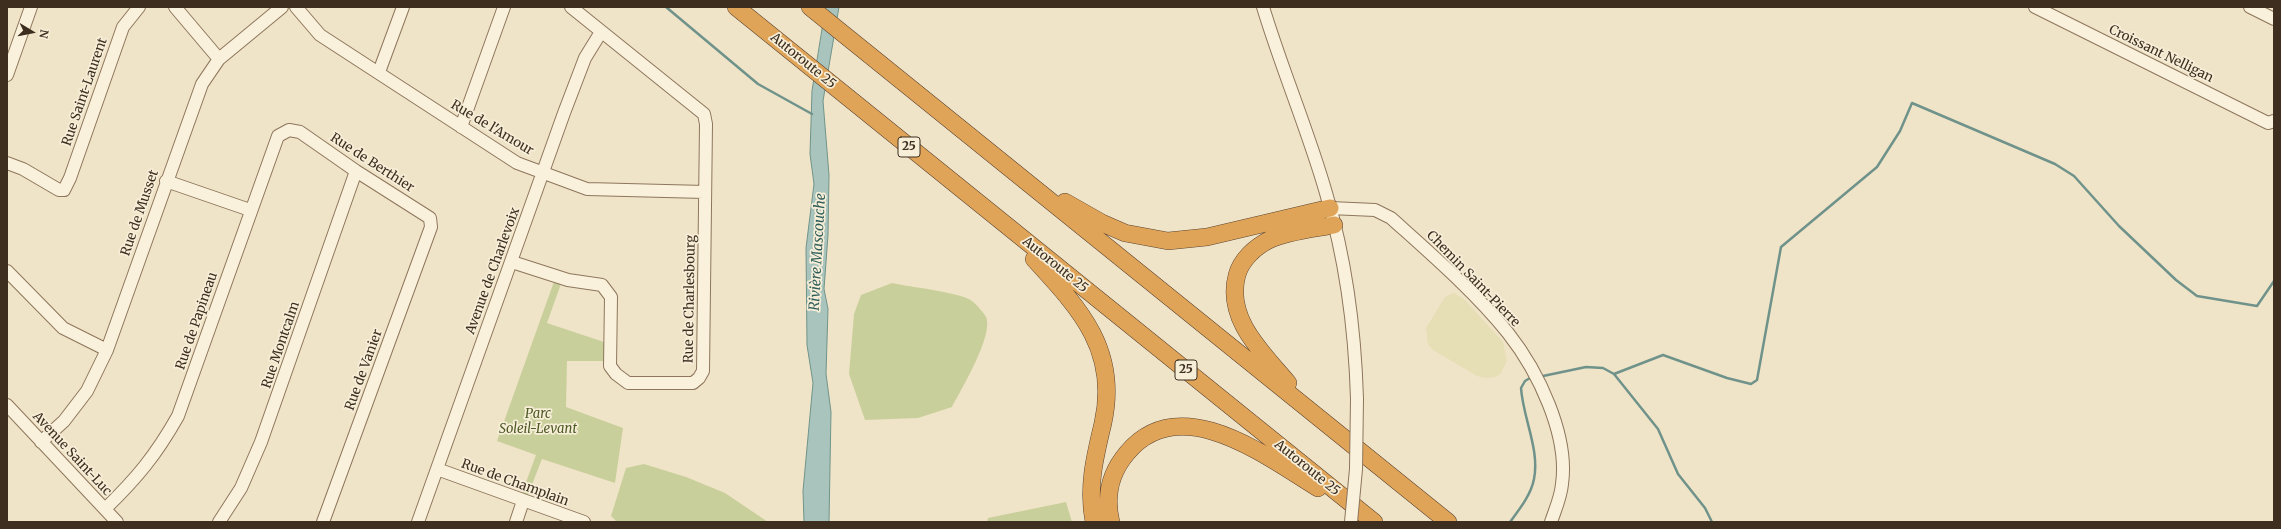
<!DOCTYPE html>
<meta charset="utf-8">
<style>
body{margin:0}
#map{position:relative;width:2281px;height:529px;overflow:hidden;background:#f0e4c8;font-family:Merriweather,serif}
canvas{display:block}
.frame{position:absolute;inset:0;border:8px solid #3d2e20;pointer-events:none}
.north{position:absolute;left:12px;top:12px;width:40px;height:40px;-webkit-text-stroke:3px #f7eed8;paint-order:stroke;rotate:100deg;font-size:11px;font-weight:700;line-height:16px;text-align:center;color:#3d2e20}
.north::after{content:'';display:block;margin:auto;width:14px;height:18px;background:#3d2e20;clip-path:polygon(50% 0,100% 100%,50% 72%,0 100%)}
</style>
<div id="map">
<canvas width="2281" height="529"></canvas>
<div class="frame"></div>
<div class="north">N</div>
</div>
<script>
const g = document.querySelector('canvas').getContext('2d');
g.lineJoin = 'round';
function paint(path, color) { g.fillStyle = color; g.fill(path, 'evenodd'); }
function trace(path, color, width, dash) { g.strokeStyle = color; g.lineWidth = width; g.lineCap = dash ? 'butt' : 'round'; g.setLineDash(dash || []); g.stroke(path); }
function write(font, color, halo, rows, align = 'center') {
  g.font = font + ' Merriweather,serif'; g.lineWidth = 3.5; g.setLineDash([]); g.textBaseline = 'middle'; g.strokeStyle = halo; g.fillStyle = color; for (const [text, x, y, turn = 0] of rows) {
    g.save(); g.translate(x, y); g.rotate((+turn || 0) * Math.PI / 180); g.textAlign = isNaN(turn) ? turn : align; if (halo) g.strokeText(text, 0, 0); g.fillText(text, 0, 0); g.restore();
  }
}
const farmland = new Path2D(`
 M1454 293 1464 299 1503 342 1507 361 1501 373 1496 377 1485 378 1477 376 1433 350 1428 344 1426 328 1445 297Z`);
const green = new Path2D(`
 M556 276 563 278 547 323 604 342H612V361H567L566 407 623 428 615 483 542 459 528 495 522 493 536 455 497 441Z
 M892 283C909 287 960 292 972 301 976 304 984 313 986 317 994 335 961 390 952 407L918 418 865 420 849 374 854 314 861 295Z
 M644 464 686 477 725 493 768 522H617L611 516 626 468Z
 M1066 502 1072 522H987L988 518Z`);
const water = new Path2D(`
 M826 7H839L823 101 829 175 828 235 824 289 828 309 826 374 831 412 829 522H804L803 491 813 383 807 345 806 248 814 184 810 154 812 91Z`);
const stream = new Path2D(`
 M666 7 758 84 812 114
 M1614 374 1663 355 1727 378 1751 384 1757 380 1781 247 1877 167 1900 131 1912 103 2055 164 2074 176 2119 226 2176 280 2197 296 2257 306 2274 281
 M1543 376 1586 367 1603 368 1614 374 1658 429 1678 474 1705 508 1712 522
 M1510 522C1519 510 1531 495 1534 479 1540 450 1523 418 1521 388L1525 381 1530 378`);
const minor = new Path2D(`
 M175 7 219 59
 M296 7 320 35 517 163 587 189 705 192
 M1263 7C1282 70 1308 130 1326 193 1346 260 1355 330 1357 399
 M2035 7 2268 123 2274 121
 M2250 7 2274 19
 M379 72 403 7
 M7 75 31 7
 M461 127 504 7
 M7 163 23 169 59 190H64L70 178 123 27 139 7
 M166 181 250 210
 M1330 208 1375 210 1391 218C1431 254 1474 291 1508 333 1538 371 1569 435 1562 484 1561 497 1555 510 1551 522
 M512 262 568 280 602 285 611 297 610 366 616 374 628 383H693L699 378 703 371 706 124 704 114 571 7
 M7 271 63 328 107 350
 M7 405 117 522
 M41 442 64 421 87 391 107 350 202 84 219 59 282 7
 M437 469 584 522
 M105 509C137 478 156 455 178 416L278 136 289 130 300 132 356 171 430 218 431 227 323 522
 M219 522 241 488 261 442 356 171
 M418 522 564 113 585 58 601 32
 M516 522 523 501`);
const highway = new Path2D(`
 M736 7 1374 522
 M810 7 1448 522
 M1065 202 1102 223 1125 233 1168 241 1207 237 1330 208
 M1034 259C1080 309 1119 350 1103 423 1095 456 1087 488 1094 522
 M1288 383C1263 353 1225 319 1237 275 1241 260 1255 247 1269 240 1289 231 1313 229 1334 225
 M1111 522C1105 497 1110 473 1127 453 1180 389 1267 457 1318 488`);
const minorBridge = new Path2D(`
 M1351 522 1356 469 1357 399`);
const shields = [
 [909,147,22],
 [1186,370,22]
];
const shieldNames = [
 ["25",909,147],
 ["25",1186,370]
];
const streetNames = [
 ["Croissant Nelligan",2161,54,26],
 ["Autoroute 25",803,61,39],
 ["Rue Saint-Laurent",85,92,-71],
 ["Rue de l'Amour",492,128,31],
 ["Rue de Berthier",372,163,33],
 ["Rue de Musset",140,213,-71],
 ["Autoroute 25",1055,265,39],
 ["Avenue de Charlevoix",493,271,-70],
 ["Chemin Saint-Pierre",1473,279,46],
 ["Rue de Charlesbourg",690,299,-89],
 ["Rue de Papineau",197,321,-71],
 ["Rue Montcalm",281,345,-71],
 ["Rue de Vanier",364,370,-70],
 ["Avenue Saint-Luc",72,454,47],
 ["Autoroute 25",1307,468,39],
 ["Rue de Champlain",515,483,20]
];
const parkNames = [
 ["Parc",538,414],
 ["Soleil-Levant",538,429]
];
const waterNames = [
 ["Rivière Mascouche",818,252,-87]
];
paint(farmland, '#e6deb5');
paint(green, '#c9cf9b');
paint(water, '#a9c4bc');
trace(water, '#6f938a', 1);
trace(stream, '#6f938a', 2.5);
trace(minor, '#8d765c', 14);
trace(highway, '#5b4430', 18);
trace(minor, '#faf1dc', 12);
trace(highway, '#e0a458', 17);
trace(minorBridge, '#8d765c', 14, []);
trace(minorBridge, '#faf1dc', 12);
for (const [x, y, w] of shields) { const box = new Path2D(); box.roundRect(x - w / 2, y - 10, w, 20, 3); g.fillStyle = '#f7eed8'; g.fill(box); trace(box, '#3d2e20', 1); }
write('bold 12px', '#3d2e20', null, shieldNames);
write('13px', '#3d2e20', '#f7eed8', streetNames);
write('italic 13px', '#4d5a26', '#f7eed8', parkNames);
write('italic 14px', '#2f5d5a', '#f7eed8', waterNames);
</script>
